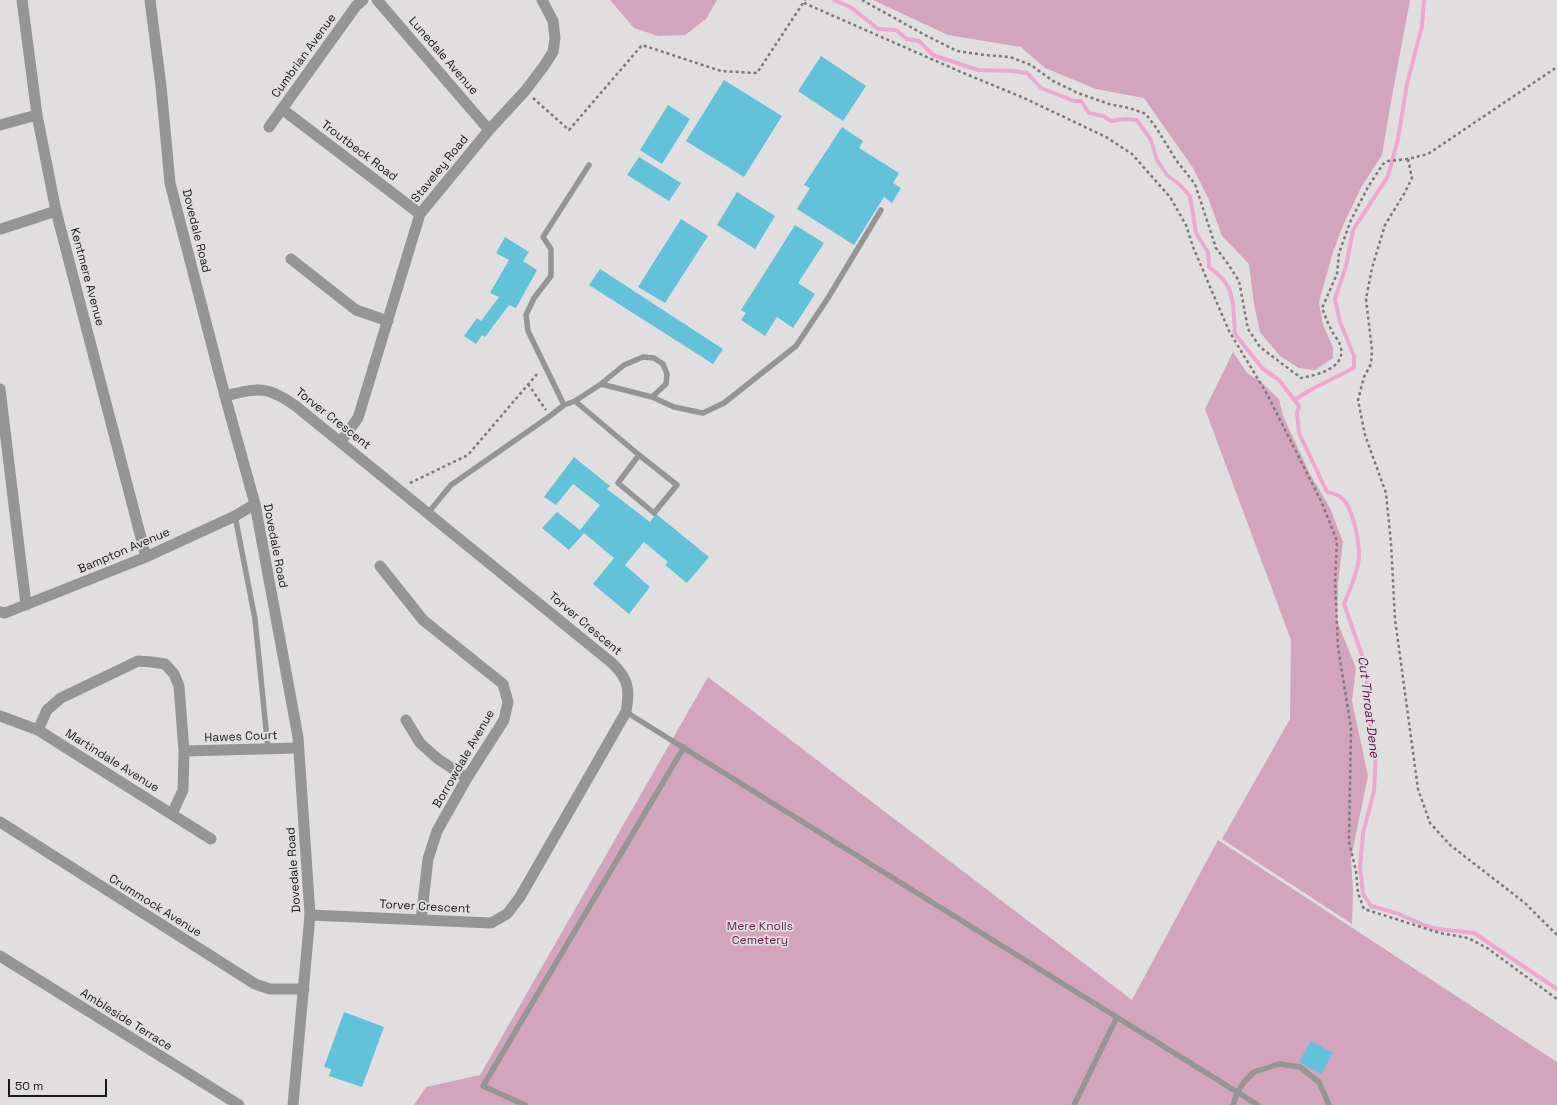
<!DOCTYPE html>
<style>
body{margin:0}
#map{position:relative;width:1557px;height:1105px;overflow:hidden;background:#e1dedf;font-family:"Space Grotesk",sans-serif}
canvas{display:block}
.scale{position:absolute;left:8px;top:1079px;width:99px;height:18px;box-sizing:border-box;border:2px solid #191819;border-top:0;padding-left:5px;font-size:12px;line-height:14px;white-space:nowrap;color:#191819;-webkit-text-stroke:3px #e1dedf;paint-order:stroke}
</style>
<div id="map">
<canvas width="1557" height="1105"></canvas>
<div class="scale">50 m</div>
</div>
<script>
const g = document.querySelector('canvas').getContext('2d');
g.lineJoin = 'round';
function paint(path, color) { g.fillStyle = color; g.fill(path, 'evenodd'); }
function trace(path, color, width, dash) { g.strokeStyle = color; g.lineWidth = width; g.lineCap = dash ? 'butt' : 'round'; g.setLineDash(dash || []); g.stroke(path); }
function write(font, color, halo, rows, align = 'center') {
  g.font = font + ' "Space Grotesk",sans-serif'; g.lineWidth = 3.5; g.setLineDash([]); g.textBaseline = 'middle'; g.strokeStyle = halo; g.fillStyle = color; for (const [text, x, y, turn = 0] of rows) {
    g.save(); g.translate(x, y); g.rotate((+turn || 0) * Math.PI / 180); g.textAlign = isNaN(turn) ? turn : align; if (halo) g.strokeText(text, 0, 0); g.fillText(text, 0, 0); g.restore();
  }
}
const green = new Path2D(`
 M610 0H717L706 19 685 35 658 36 634 28Z
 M873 0H1410L1390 107 1382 155 1362 186 1344 223 1333 252 1319 302 1323 325 1333 347V358L1315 370 1299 368 1280 356 1260 332 1254 304 1249 264 1222 236 1209 200 1193 168 1144 98 1096 89 1045 68 1021 47 948 35Z
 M1233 352 1247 373 1260 381 1279 399 1283 416 1310 474 1330 508 1343 542 1338 583 1337 621 1356 668 1352 701 1368 776 1351 858 1353 892 1352 924 1222 839 1290 719 1291 640 1205 409Z
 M708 677 1132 1000 1218 840 1557 1062V1105H414L426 1087 480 1075Z`);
const stream = new Path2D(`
 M834 0 852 8 878 29 896 30 907 39 919 41 933 55 978 70 1012 71 1027 73 1041 88 1074 101H1081L1089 113 1103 116 1111 121 1125 119 1137 120 1151 140 1157 160 1167 175 1180 185 1190 196 1196 233 1208 252 1209 267 1221 277 1229 288 1233 303 1235 334 1262 368 1279 380 1299 406 1297 413 1299 433 1327 492C1331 493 1336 494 1339 496 1353 504 1359 541 1359 556 1358 572 1350 589 1344 604L1364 661 1367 679 1366 708 1376 753 1374 791 1363 833 1360 867 1363 894 1371 906 1396 913 1424 925 1437 929 1474 933 1557 989
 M1294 400 1314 388 1354 368V356L1340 322 1335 299 1346 266 1353 230 1388 176 1398 139 1407 84 1422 26 1424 0`);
const building = new Path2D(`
 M821 56 866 86 843 121 798 91Z
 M724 80 782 116 744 177 686 141Z
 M668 105 690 119 662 164 640 150Z
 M842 127 863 141 859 148 899 173 893 183 901 188 892 203 884 197 854 245 797 209 810 188 804 185Z
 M639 157 681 183 669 201 627 175Z
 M737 192 775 216 755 249 717 225Z
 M681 219 708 236 665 303 638 287Z
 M795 225 824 243 798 283 815 294 793 328 777 317 765 336 741 320 746 313 741 310Z
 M505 237 529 252 523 261 537 270 516 308 509 305 485 337 482 335 476 344 464 336 477 318 481 321 499 297 490 293 509 260 496 253Z
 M600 269 723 349 713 364 589 285Z
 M574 457 610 486 607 489 650 522 656 514 709 557 687 583 665 565 668 562 644 542 625 565 650 587 629 614 593 584 614 558 584 533 569 550 542 528 557 512 580 530 600 505 573 484 556 505 544 497Z
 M344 1012 384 1027 362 1087 329 1076 331 1069 324 1067Z
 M1311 1041 1333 1053 1321 1074 1299 1062Z`);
const path = new Path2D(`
 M862 0 925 35 957 51 985 55 1010 57 1031 65 1053 81 1078 93 1109 104 1129 108 1146 114 1157 129 1176 160 1195 184 1216 248 1228 264 1239 281 1248 329 1260 347 1301 378C1316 375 1345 369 1341 348 1340 341 1333 335 1331 329 1327 322 1325 315 1322 308L1337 274 1339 253 1351 220 1368 187 1383 164 1388 161 1408 159 1428 154 1557 67
 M804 3 961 72 1024 98 1106 137 1132 154 1170 197 1186 225 1193 247 1229 331 1267 394 1322 503 1337 541 1335 581 1338 647 1351 728 1349 842 1356 871 1358 893 1364 909 1440 933 1468 938 1487 948 1557 999
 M533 98 569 130 642 45 721 71 757 73 805 0
 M1408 159 1412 178 1404 194 1385 225 1372 268 1366 299 1372 350 1371 364 1364 377 1358 400 1365 435 1386 493 1391 543 1395 619 1418 789 1430 823 1450 845 1525 903 1557 935
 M528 384 546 410
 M410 483 468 455 537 374`);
const service = new Path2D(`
 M601 384 652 397 674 407 703 413 724 403 796 346 828 298 881 210
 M575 401 639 455 677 485 654 513 618 483 639 455
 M564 405 528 331 526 315 534 298 551 276V249L543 237 589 165
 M428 513 451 485 550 416 564 405 575 401 601 384 624 365 643 357 654 358 663 364 667 374 666 384 652 397
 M235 516 255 619 268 749
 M626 712 1258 1105
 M525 1105 483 1086 684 747
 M1074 1105 1117 1017
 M1233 1105 1237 1093 1244 1082 1254 1072 1279 1064 1300 1067 1319 1082 1329 1105`);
const minor = new Path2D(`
 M22 0 37 115 56 211 146 557
 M377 0 489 130
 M282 109 420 214
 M0 125 37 115
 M269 127 356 6 363 0
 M1 229 56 211
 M291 259 356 310 388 321
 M0 389 26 605
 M225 396C259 388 267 385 297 407L612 663C629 679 630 690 626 712L520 897 507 914 491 923 310 915
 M341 441 358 418 420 214 489 130 525 91 544 66 553 52 555 38 553 21 542 0
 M380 566 423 620 503 684 508 702 504 720 467 778 437 831 428 859 421 920
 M0 612 5 613 146 557 235 516 255 504
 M0 716 38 730 211 839
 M406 720 420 743 438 759 467 778
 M38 730 47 710 61 698 138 661 152 662 165 664 174 674 179 686 184 751 183 790 172 814
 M184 751 298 748
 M0 822 255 984 270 989H304
 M0 956 239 1105`);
const tertiary = new Path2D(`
 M150 0 161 86 170 183 225 396 255 504 298 737 310 915 293 1105`);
const streetNames = [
 ["Cumbrian Avenue",304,56,-54],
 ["Lunedale Avenue",443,56,49],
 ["Troutbeck Road",359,151,37],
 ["Staveley Road",440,169,-51],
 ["Dovedale Road",196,231,76],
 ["Kentmere Avenue",87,277,75],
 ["Torver Crescent",333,419,38],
 ["Dovedale Road",275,546,79],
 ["Bampton Avenue",124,551,-23],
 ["Torver Crescent",585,624,40],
 ["Hawes Court",241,737,-2],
 ["Borrowdale Avenue",464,759,-60],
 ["Martindale Avenue",112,761,32],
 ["Dovedale Road",294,870,-94],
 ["Crummock Avenue",155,906,32],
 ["Torver Crescent",425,907,3],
 ["Ambleside Terrace",126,1020,32]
];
const parkNames = [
 ["Mere Knolls",760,927],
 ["Cemetery",760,941]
];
const waterNames = [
 ["Cut Throat Dene",1368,707,83]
];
paint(green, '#d2a4bd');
trace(stream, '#eea8ce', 4);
paint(building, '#62c2d9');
trace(path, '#7b797a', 2.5, [3, 3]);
trace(service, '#969595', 5.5);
trace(minor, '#969595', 11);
trace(tertiary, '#969595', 11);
write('12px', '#191819', '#e1dedf', streetNames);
write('12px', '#6a1b4e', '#e1dedf', parkNames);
write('italic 13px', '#611146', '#e1dedf', waterNames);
</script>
